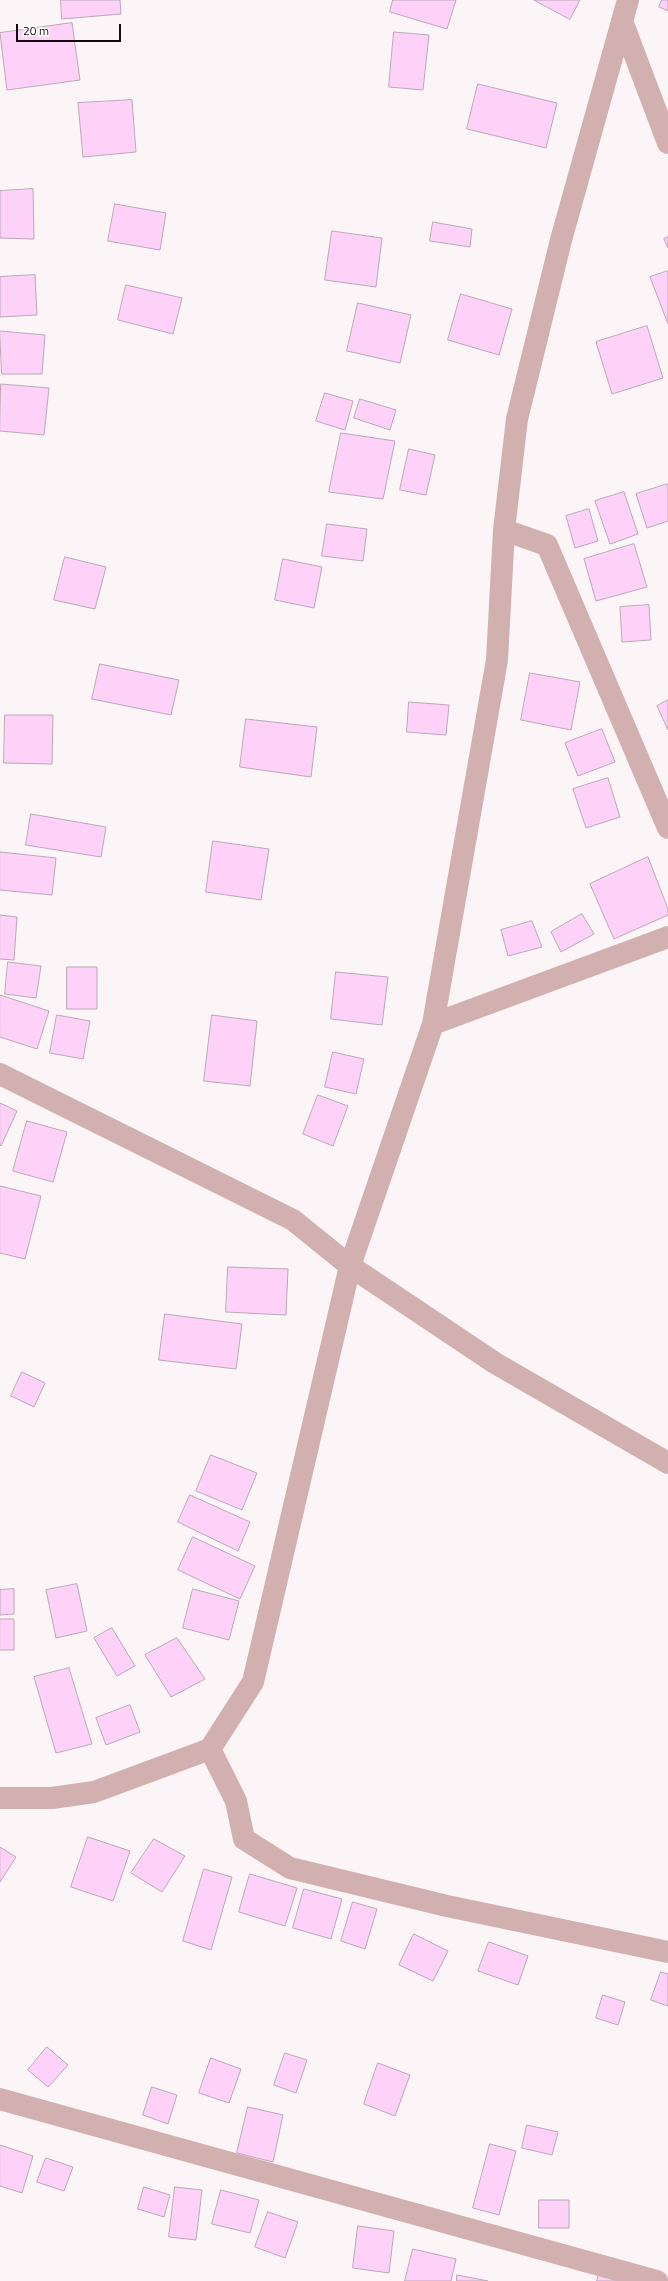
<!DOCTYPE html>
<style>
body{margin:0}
#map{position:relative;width:668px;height:2281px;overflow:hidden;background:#fbf5f7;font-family:"Titillium Web",sans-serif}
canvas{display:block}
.scale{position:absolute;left:16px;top:24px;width:105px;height:18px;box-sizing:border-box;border:2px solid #150b0f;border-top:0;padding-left:5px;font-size:12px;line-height:14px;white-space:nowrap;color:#150b0f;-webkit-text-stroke:3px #fff;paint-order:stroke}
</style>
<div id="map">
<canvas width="668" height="2281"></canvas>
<div class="scale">20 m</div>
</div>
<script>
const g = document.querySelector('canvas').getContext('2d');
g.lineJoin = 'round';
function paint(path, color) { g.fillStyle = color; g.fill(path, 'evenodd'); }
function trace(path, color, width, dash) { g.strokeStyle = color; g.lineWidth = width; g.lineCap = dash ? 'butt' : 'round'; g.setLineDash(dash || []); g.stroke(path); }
const building = new Path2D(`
 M61 0H120L121 14 62 19Z
 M393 0H456L447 29 390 12Z
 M534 0H580L570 19Z
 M662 0H668V11L659 7Z
 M72 23 80 80 7 90 0 33Z
 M394 32 429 35 423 90 389 87Z
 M478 84 557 103 546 148 467 129Z
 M132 100 136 152 83 157 78 103Z
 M33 189 34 239 0 238V191Z
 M115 204 166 213 160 250 108 241Z
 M433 222 472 229 470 247 430 241Z
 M332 231 382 238 376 287 325 280Z
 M668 237V248L664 239Z
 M668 271V324L650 277Z
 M35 275 37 315 0 317V277Z
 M126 285 182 298 173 334 118 320Z
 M461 294 512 309 499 355 448 340Z
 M358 303 411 315 400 363 347 351Z
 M647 326 663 378 612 394 596 342Z
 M0 331 45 335 42 374H2Z
 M1 384 49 388 44 435 0 431Z
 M325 393 353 401 345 430 316 421Z
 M360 399 396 410 390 430 354 418Z
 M341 433 395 441 383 499 329 492Z
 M409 449 435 455 426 495 400 490Z
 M668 484V521L647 528 636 494Z
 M624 492 638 534 610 544 595 501Z
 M589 509 598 541 575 548 566 516Z
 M327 524 367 529 363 561 322 556Z
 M634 544 647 587 596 601 584 559Z
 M65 557 106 567 95 609 54 600Z
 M283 559 322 567 314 608 275 600Z
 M649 605 651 640 622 642 620 607Z
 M100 664 179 680 171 715 92 699Z
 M530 673 580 682 571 730 521 720Z
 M668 700V730L657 706Z
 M409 702 449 705 446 735 407 732Z
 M5 715H53L52 764 4 763Z
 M246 719 317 727 311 777 240 767Z
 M602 729 615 762 578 776 565 743Z
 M608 778 620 817 586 828 573 789Z
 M31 814 106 827 101 857 26 845Z
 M213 841 269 849 261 900 206 892Z
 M0 852 56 858 52 895 0 890Z
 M648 857 668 909V915L614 939 590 884Z
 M582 914 594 934 561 952 551 932Z
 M0 915 17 917 14 960 0 959Z
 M532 921 542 947 508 956 501 930Z
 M8 962 41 966 36 998 5 994Z
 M67 967H97V1009H67Z
 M336 972 388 977 382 1025 331 1019Z
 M0 995 49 1011 37 1049 0 1037Z
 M57 1015 90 1021 83 1059 50 1053Z
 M212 1015 257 1021 250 1086 204 1081Z
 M333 1052 364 1059 356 1094 325 1087Z
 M318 1095 348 1106 333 1146 303 1134Z
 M0 1103 17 1111 1 1146 0 1145Z
 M27 1121 67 1132 53 1182 13 1171Z
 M0 1186 41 1196 25 1259 0 1253Z
 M228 1267 288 1269 286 1315 226 1312Z
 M165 1314 242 1324 236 1369 159 1360Z
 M22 1372 45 1383 34 1407 11 1396Z
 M211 1455 257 1473 242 1510 196 1491Z
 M190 1495 250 1522 238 1551 178 1522Z
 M193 1537 255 1566 240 1599 178 1570Z
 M77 1584 87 1631 56 1638 46 1590Z
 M14 1589V1614L0 1615V1590Z
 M193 1589 239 1601 229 1640 183 1628Z
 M0 1619H14V1650H0Z
 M112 1628 135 1666 117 1676 94 1638Z
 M177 1638 205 1679 171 1697 145 1655Z
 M69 1668 92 1744 56 1753 34 1677Z
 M130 1705 140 1732 106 1745 96 1718Z
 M88 1837 130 1851 113 1901 71 1887Z
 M154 1839 185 1856 162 1892 131 1873Z
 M0 1847 16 1857 0 1882Z
 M204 1869 232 1877 211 1950 183 1941Z
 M250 1874 297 1888 285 1926 239 1912Z
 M304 1889 342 1899 331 1939 293 1928Z
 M353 1902 377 1909 365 1949 341 1941Z
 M414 1934 448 1951 433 1981 399 1965Z
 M489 1942 528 1956 518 1985 478 1971Z
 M661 1972 668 1974V2006L651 2000Z
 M603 1995 625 2002 618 2025 596 2018Z
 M47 2047 68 2065 48 2087 28 2070Z
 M285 2053 307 2060 296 2093 274 2085Z
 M211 2058 241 2069 229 2103 199 2093Z
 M378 2063 410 2075 395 2116 364 2104Z
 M152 2087 177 2095 168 2124 143 2115Z
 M248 2107 283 2115 273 2162 237 2153Z
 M527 2125 558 2132 552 2155 522 2148Z
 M490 2144 516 2151 499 2215 473 2208Z
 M0 2145 33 2156 22 2193 0 2186Z
 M46 2158 73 2167 64 2191 37 2182Z
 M144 2187 170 2195 164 2217 138 2209Z
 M175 2187 202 2190 196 2240 169 2237Z
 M221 2190 259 2200 250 2233 212 2224Z
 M539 2200H569V2228H539Z
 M268 2212 298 2222 285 2258 255 2247Z
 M358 2226 394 2231 389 2273 353 2268Z
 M413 2249 456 2259 451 2281H405Z
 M599 2274 621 2281H597Z
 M457 2275 488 2281H457Z`);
const minor = new Path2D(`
 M622 21 668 143
 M504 530 547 545 668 828
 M433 1024 668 937
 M0 1074 293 1220 350 1266 495 1363 668 1463
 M210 1749 236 1801 244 1839 290 1868 447 1906 668 1952
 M0 1798H52L94 1792 210 1749 253 1682 350 1266 433 1024 497 660 504 530 517 419 561 240 628 0
 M0 2099 657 2281`);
paint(building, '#fed1f9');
trace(building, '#bca7b9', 1);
trace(minor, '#d3b0b0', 22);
</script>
